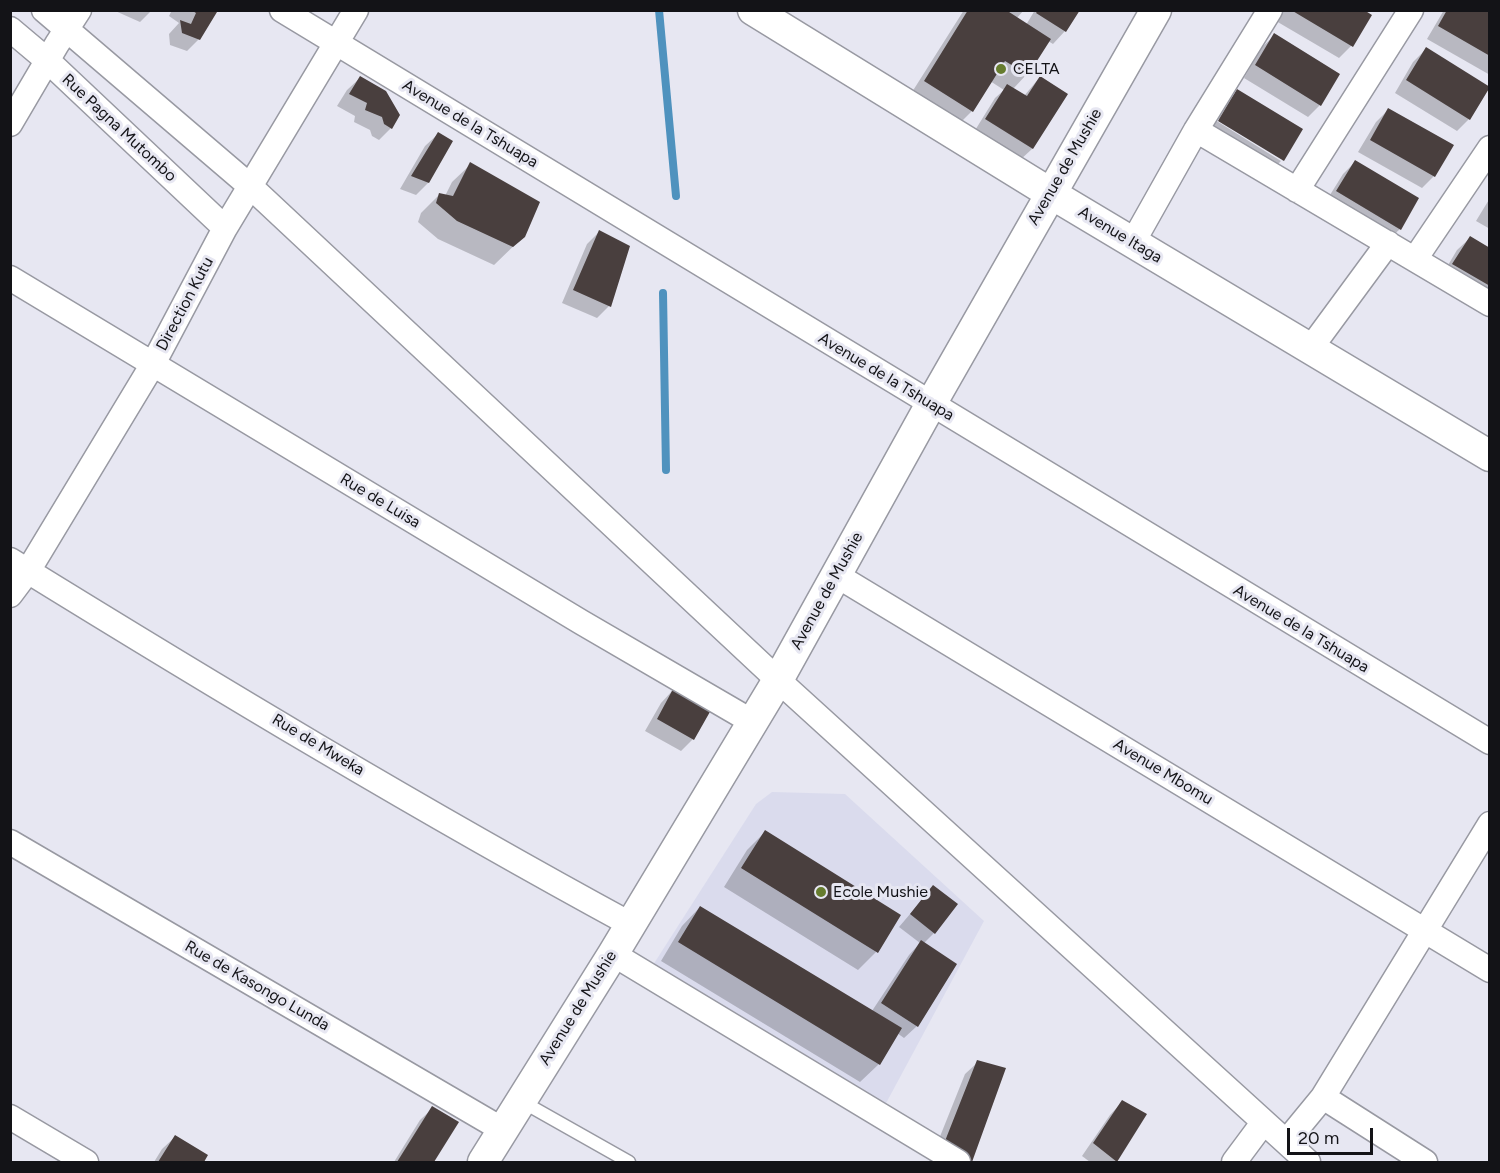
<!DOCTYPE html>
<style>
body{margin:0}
#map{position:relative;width:1500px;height:1173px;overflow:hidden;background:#e7e7f2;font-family:Figtree,sans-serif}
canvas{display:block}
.frame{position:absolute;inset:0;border:12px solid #131317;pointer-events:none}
.scale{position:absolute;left:1287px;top:1128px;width:86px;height:27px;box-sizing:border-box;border:3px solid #131317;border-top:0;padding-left:8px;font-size:18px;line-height:21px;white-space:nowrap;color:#131317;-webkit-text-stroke:4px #e7e7f2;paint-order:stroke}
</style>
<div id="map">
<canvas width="1500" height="1173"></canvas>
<div class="frame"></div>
<div class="scale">20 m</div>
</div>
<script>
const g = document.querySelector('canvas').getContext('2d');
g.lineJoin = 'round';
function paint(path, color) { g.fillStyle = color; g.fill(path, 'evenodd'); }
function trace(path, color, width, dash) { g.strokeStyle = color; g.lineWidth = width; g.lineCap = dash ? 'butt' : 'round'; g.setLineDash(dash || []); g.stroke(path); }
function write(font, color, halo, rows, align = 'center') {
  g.font = font + ' Figtree,sans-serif'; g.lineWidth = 6; g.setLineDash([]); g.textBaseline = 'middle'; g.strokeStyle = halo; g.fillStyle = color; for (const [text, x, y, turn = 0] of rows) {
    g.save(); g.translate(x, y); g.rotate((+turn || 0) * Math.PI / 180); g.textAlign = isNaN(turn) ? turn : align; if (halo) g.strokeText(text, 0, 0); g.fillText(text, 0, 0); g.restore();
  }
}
const built = new Path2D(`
 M772 792 845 794 984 921 884 1107 653 965 756 804Z`);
const shadow = new Path2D(`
 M113 10H152L140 22Z
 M172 10H212L215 12 199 39 187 51 170 45 169 34 179 23 169 16Z
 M964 10H1024L1016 19 1026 25 1035 10H1078L1065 31 1053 44 1048 41 1027 74 1013 89 1024 96 1040 77 1066 94 1032 149 1019 161 974 132 995 98 1004 90 990 81 972 111 953 130 907 100Z
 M1282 10H1361L1370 16 1351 46 1339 58 1276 21Z
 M1444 10H1484L1490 14V75L1427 39Z
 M1275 35 1320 105 1308 117 1244 78 1262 47Z
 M1426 49 1469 119 1457 131 1395 93 1413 62Z
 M360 78 391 128 379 140 372 136 370 130 354 122 355 116 337 106 347 90Z
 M1238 91 1301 130 1282 161V158L1216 118 1225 103Z
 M1388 110 1434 176 1422 188 1358 152 1376 122Z
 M1215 120 1281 161 1270 172 1207 133Z
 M438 134 428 183 416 195 400 189 425 146Z
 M1355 162 1400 229 1387 241 1325 203 1343 174Z
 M471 164 524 236 494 265 438 239 418 222 421 213 440 194 445 196 452 182Z
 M1490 198V229L1476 221Z
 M599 232 609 306 597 318 562 303 587 244Z
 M1470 238 1490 249V306L1441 277 1457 250Z
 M673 690 693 739 681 751 645 731 661 703Z
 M765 832 876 952 858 970 724 887 747 850Z
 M933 887 934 933 923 944 917 1026 904 1038 897 1033 879 1064 860 1082 661 961 682 926 700 907 872 1011 909 955 920 943 899 927Z
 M978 1062 1004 1069 971 1162H948L933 1154 965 1074Z
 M1122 1102 1145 1115 1115 1162H1090L1082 1156 1110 1115Z
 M433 1108 457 1123 432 1162H394L420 1120Z
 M175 1137 206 1156 202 1162H154L162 1149Z`);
const stream = new Path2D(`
 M659 10 676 196
 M663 293 666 470`);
const building = new Path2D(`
 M191 10 217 12 200 40 182 33 180 20 191 24 196 13Z
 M968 10H1006L1051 39 1028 75 1005 61 973 112 924 81Z
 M1038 10H1080L1066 32 1036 13Z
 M1291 10H1364L1372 15 1353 47Z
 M1447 10H1487L1490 12V56L1438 26Z
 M1274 33 1340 74 1321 106 1255 65Z
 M1426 47 1490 87 1470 120 1406 80Z
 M360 76 386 91 400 115 392 129 384 124 382 117 365 110 367 103 349 94Z
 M1040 76 1068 94 1033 149 985 119 1007 84 1027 96Z
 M1237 89 1303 129 1284 161 1218 121Z
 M1388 108 1454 145 1435 177 1370 140Z
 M438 132 453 141 429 183 411 176Z
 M1355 160 1419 198 1401 230 1336 191Z
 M470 162 540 202 525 237 513 247 457 221 436 203 439 193 453 196Z
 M599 230 630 246 611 307 573 290Z
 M1470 236 1490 248V286L1452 264Z
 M673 689 711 710 694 740 657 719Z
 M765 830 901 915 878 953 741 868Z
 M933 885 958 904 935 934 910 914Z
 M700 906 902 1028 880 1065 678 942Z
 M921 940 957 964 918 1027 881 1003Z
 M977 1060 1006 1068 972 1162H962L945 1141Z
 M1122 1100 1147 1114 1117 1162 1093 1143Z
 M432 1106 459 1122 434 1162H397Z
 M175 1135 208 1155 204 1162H158Z`);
const service = new Path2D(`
 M521 1101 629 1162`);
const minor = new Path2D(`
 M44 10 251 187 778 680 1308 1162
 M282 10 1490 742
 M10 29 48 61 225 228
 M10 124 57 44 79 10
 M1196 130 1490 304
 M1297 190 1411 10
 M1133 242 1196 130 1270 10
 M1415 259 1490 148
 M10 278 581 622 751 721
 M1310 349 1388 243
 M10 560C214 686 420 810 630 924
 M836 575 1490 970
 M10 595 28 571 153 364 225 228 356 10
 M10 842 503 1130
 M613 954 958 1162
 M1323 1097 1425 1162
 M10 1117 86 1162
 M1286 1142 1323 1097 1490 824
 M1234 1162 1263 1123`);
const tertiary = new Path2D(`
 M753 10 1050 193 1490 456
 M483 1162 613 954 778 680 931 404 1156 10`);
const markers = [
 [1001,69,6,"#667c2e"],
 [821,892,6,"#667c2e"]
];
const poiNames = [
 ["CELTA",1013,69],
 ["Ecole Mushie",833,892]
];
const streetNames = [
 ["Avenue de la Tshuapa",470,124,31],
 ["Rue Pagna Mutombo",119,128,43],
 ["Avenue de Mushie",1065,167,-60],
 ["Avenue Itaga",1120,235,31],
 ["Direction Kutu",185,304,-62],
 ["Avenue de la Tshuapa",886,377,31],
 ["Rue de Luisa",380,501,31],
 ["Avenue de Mushie",827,591,-61],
 ["Avenue de la Tshuapa",1301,629,31],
 ["Rue de Mweka",318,745,31],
 ["Avenue Mbomu",1163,772,31],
 ["Rue de Kasongo Lunda",257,986,30],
 ["Avenue de Mushie",578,1008,-58]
];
paint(built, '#dadbed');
paint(shadow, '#0003');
trace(stream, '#4f92be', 8);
paint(building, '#493f3e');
trace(service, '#9899a2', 15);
trace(minor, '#9899a2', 27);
trace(tertiary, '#9899a2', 33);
trace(service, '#fff', 12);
trace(minor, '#fff', 24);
trace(tertiary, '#fff', 30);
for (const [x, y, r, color] of markers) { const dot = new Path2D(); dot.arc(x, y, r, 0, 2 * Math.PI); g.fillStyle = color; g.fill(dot); trace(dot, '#e7e7f2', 2); }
write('16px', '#131317', '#e7e7f2', poiNames, 'left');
write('16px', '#131317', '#e7e7f2', streetNames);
</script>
